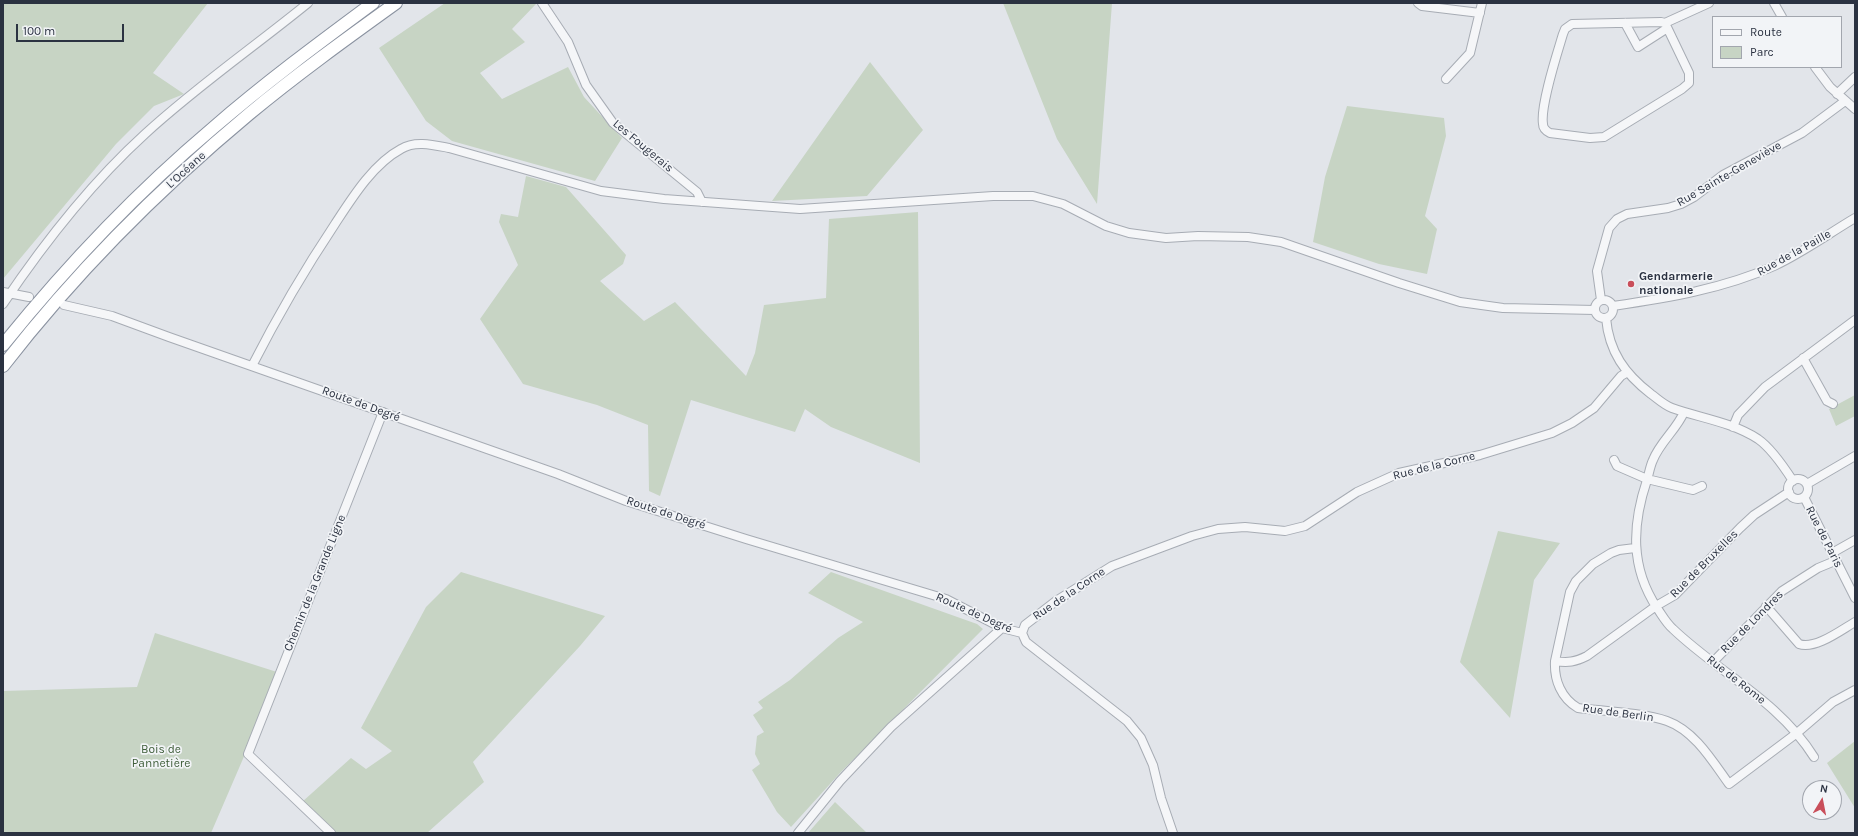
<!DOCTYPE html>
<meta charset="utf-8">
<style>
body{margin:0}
#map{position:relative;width:1858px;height:836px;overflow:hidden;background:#e2e5ea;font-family:Karla,sans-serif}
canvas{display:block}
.frame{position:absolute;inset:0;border:4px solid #2b3241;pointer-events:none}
.legend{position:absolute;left:1712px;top:16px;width:130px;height:52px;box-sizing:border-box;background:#f2f4f7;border:1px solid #a2a6ae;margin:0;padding:5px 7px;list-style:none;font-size:12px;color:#2b3241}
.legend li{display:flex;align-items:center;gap:8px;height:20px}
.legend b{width:20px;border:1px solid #a2a6ae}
.north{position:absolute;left:1802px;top:780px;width:40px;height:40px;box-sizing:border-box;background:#f2f4f7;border:1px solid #a2a6ae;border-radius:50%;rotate:10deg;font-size:11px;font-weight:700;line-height:16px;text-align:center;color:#2b3241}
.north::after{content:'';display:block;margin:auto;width:14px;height:18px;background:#c94e5a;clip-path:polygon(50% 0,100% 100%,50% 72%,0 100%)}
.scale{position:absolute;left:16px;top:24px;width:108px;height:18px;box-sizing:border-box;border:2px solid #2b3241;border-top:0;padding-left:5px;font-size:12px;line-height:14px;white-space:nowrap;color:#2b3241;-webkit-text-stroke:3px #f2f4f7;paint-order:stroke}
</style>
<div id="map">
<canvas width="1858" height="836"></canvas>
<div class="frame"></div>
<ul class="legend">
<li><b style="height:5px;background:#f5f6f8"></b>Route</li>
<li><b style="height:11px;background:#c7d4c4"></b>Parc</li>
</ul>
<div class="north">N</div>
<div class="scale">100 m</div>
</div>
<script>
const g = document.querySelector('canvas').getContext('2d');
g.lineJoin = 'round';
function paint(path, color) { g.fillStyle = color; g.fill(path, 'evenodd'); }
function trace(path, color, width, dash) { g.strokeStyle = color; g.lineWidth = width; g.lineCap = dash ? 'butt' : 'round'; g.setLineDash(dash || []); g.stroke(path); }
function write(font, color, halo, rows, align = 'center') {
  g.font = font + ' Karla,sans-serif'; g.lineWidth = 3.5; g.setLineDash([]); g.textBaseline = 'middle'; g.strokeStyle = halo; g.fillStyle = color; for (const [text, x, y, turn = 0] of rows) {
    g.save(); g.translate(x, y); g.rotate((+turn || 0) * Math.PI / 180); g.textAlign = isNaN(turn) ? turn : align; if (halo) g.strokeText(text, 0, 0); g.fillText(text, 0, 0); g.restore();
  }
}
const green = new Path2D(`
 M3 3H208L153 73 184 94 154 106 116 144 3 279Z
 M445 3H535L536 4 512 29 525 42 480 73 502 99 568 67 584 97 622 138 595 181 452 141 426 121 379 48Z
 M1003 3H1112L1097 204 1057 139Z
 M870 62 923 130 867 196 772 201Z
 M1347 106 1444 118 1446 136 1425 216 1437 229 1427 274 1379 264 1313 242 1325 177Z
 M526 176 566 187 626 255 623 264 600 281 644 321 675 302 746 376 755 353 764 305 826 298 829 219 918 212 920 463 831 427 805 409 795 432 691 400 660 496 649 491 648 425 597 405 523 384 480 319 518 265 499 222 501 214 518 217Z
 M1855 395V416L1836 426 1829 409Z
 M1498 531 1560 543 1534 580 1510 718 1460 662Z
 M461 572 605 616 580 646 473 762 484 782 427 833H334L302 802 351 758 366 769 392 751 361 728 426 607Z
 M831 572 977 624 983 629 840 773 791 827 777 812 752 770 760 764 755 754 757 736 764 732 753 715 763 708 758 702 790 680 838 638 863 622 808 593Z
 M155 633 280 673 211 833H3V691L137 687Z
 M1855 741V808L1827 763Z
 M835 802 867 833H808Z`);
const minor = new Path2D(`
 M542 3 568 42 586 85 613 123 697 192 702 202
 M1418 3 1422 6 1480 13
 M1774 3 1782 17
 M1625 23 1638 47 1666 29
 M1665 23 1689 73V83L1682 89 1604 137 1590 138 1550 133C1546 131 1543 129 1543 124 1540 106 1557 54 1563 34L1565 29 1572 24 1661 22 1665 23 1709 3
 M1815 67 1830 87 1855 109
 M1446 79 1470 53 1482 3
 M1837 94 1855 77
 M3 292 29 297
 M1595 309a9 9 0 1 1 18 0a9 9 0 1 1-18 0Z
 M1601 300 1597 271 1609 228 1617 219 1627 214 1668 208 1681 204 1694 197 1723 175 1802 133 1845 101
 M3 304C44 243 90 184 145 134 196 87 254 47 308 3
 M64 305 112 316 169 337 558 474 626 501 746 539 946 599 1002 628 1022 633 1026 642 1127 721 1141 738 1153 765 1161 798 1173 833
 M1613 306C1667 298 1723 289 1774 266 1802 253 1828 234 1855 218
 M1606 318C1609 352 1625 374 1651 394 1658 399 1664 405 1672 408 1700 418 1732 422 1758 439 1771 448 1784 467 1793 481
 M1803 358 1827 401 1833 404
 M252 366C277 317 305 269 335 224 352 198 373 164 401 149 415 140 434 145 449 148L601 191 664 199 800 209 993 196H1033L1063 204 1106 226 1129 233 1166 238 1198 236 1248 237 1281 242 1399 283 1460 302 1503 308 1595 310
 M1684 412C1677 429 1660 442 1653 460 1650 466 1649 474 1647 480 1632 525 1630 567 1657 608 1662 615 1666 623 1673 629 1719 673 1779 701 1814 757
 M1733 427 1738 415 1765 387 1855 320
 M1614 460 1617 466 1647 479 1693 490 1702 486
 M1788 489a10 10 0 1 1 20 0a10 10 0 1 1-20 0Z
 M1807 484 1855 456
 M1804 497 1855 598
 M1635 548 1619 550 1611 553 1593 564 1576 581 1570 592 1555 661C1554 680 1561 698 1578 708 1604 711 1644 713 1667 721 1695 731 1713 762 1729 784L1797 733 1833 702 1855 690
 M1832 553 1855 540
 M1766 606 1799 644C1815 650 1841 630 1855 622
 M1022 633 1025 625 1056 601 1112 566 1192 536 1218 529 1245 527 1285 531 1305 526 1357 492 1399 473 1480 455 1552 433 1572 423 1594 408 1621 376 1626 373
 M1555 661C1568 663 1575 662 1587 656L1656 606 1675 595 1740 528 1754 515 1789 492
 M1713 662 1782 591 1818 568 1835 561
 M331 833 248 754 383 412
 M798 833 840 781 891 727 1002 628`);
const highway = new Path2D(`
 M3 345C66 267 136 193 213 128 265 83 319 43 373 3
 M3 366C75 273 159 189 249 114 296 75 346 39 396 3`);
const markers = [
 [1631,284,4,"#c94e5a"]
];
const streetNames = [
 ["Les Fougerais",643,146,40],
 ["L’Océane",186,170,-42],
 ["Rue Sainte-Geneviève",1729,174,-30],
 ["Rue de la Paille",1794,253,-29],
 ["Route de Degré",361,404,20],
 ["Rue de la Corne",1434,466,-14],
 ["Route de Degré",666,513,18],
 ["Rue de Paris",1824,537,63],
 ["Rue de Bruxelles",1704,564,-45],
 ["Chemin de la Grande Ligne",315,583,-68],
 ["Rue de la Corne",1069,594,-34],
 ["Route de Degré",974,613,24],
 ["Rue de Londres",1752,622,-45],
 ["Rue de Rome",1736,680,38],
 ["Rue de Berlin",1618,713,8]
];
const poiNames = [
 ["Gendarmerie",1639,277],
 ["nationale",1639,291]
];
const parkNames = [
 ["Bois de",161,750],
 ["Pannetière",161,764]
];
paint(green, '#c7d4c4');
trace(minor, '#a7acb4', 10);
trace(highway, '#8a92a0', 14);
trace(minor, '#f5f6f8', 8);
trace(highway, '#fff', 12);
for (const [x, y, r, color] of markers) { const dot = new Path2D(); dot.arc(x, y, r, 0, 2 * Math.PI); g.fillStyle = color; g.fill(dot); trace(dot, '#f2f4f7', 1.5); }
write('12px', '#2b3241', '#f2f4f7', streetNames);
write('bold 12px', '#2b3241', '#f2f4f7', poiNames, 'left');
write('12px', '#3e5d39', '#f2f4f7', parkNames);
</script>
